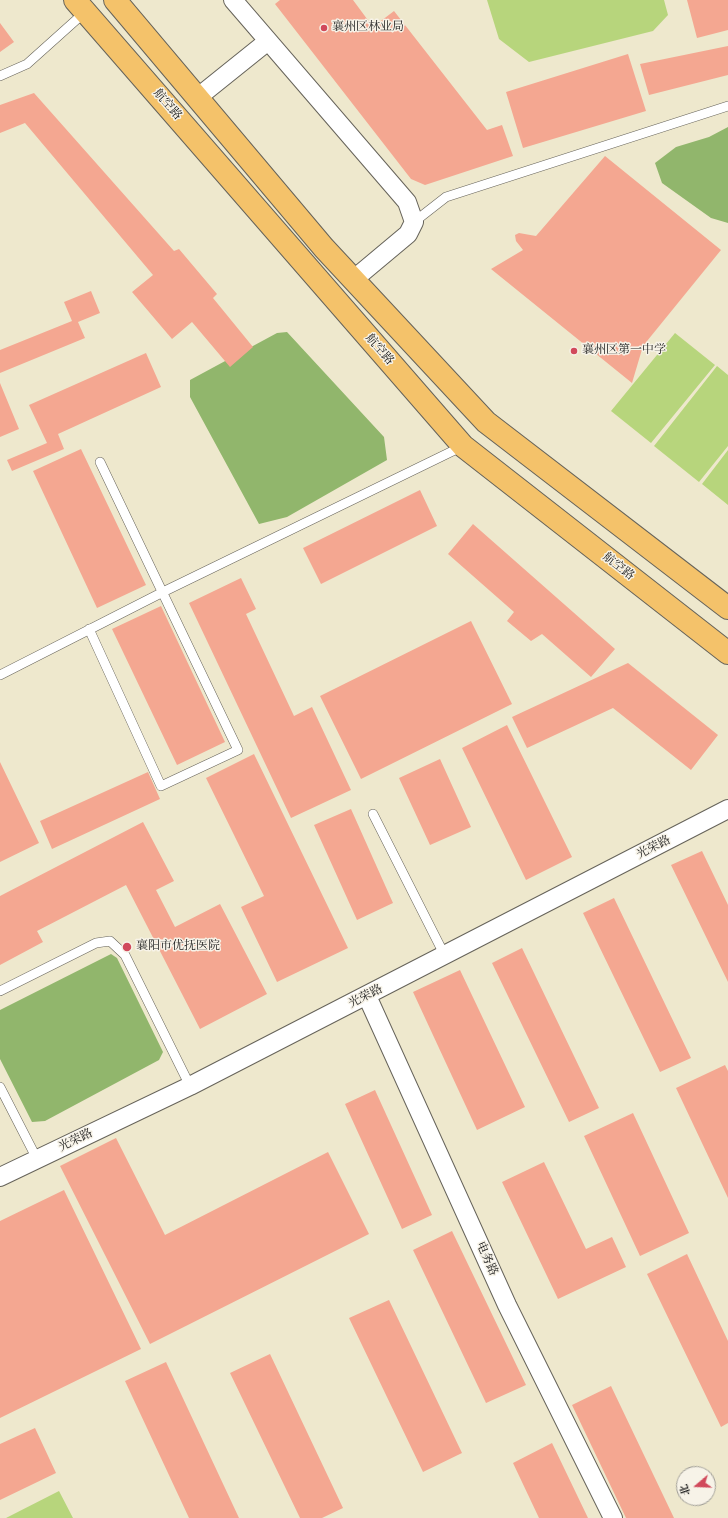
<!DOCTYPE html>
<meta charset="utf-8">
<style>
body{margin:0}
#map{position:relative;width:728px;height:1518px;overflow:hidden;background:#eee8cd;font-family:"IM FELL DW Pica","Noto Serif SC",serif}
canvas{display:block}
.north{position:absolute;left:676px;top:1466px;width:40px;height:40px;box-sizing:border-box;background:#f7f3e8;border:1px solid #9f9d96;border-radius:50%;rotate:251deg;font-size:11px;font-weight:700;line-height:16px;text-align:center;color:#1c1c1c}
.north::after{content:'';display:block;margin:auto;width:14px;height:18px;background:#d1495b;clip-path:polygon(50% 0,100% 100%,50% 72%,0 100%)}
</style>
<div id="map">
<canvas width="728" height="1518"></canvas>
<div class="north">北</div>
</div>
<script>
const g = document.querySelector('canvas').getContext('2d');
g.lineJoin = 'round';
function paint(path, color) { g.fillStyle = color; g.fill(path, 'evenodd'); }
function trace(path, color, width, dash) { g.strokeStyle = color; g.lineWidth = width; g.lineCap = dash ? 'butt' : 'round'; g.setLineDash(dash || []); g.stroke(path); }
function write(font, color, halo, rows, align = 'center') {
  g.font = font + ' "IM FELL DW Pica","Noto Serif SC",serif'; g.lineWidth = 3; g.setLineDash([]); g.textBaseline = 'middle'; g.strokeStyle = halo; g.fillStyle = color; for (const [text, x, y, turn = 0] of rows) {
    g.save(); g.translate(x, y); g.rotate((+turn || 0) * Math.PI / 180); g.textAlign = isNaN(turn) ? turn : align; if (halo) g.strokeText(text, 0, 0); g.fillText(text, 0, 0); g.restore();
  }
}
const green = new Path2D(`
 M487 0H664L668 15 653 31 529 62 499 39Z
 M675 333 715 365 651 443 611 411Z
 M717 366 728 375V446L699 482 654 446Z
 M728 450V505L702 484Z
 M59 1491 73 1518H6Z`);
const forest = new Path2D(`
 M728 127V223L711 218 662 183 655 163 676 147 709 137Z
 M287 332 384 437 387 460 287 517 259 524 190 397V380L277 333Z
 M111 954 117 958 163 1052 159 1060 45 1121 32 1122 0 1059V1010Z`);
const building = new Path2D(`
 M280 0H353L373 27 394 11 487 130 502 125 513 156 425 185 411 179 275 4Z
 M687 0H728V30L697 38Z
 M0 23 14 42 0 52Z
 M728 46V75L649 95 640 64Z
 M628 54 646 111 523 148 506 92Z
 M34 93 174 251 179 249 217 294 213 298 253 347 230 367 192 322 172 339 132 292 153 275 25 123 0 133V105Z
 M605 156 721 250 643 346 632 383 491 269 523 250 516 241 515 235 519 233 536 236Z
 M91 291 100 313 78 322 85 338 0 373V350L72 321 64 302Z
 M146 353 161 387 58 434 64 449 12 471 7 460 47 443 29 405Z
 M0 383 19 429 0 437Z
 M81 449 146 585 97 608 33 471Z
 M420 490 437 526 321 584 303 548Z
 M473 524 615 649 591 677 542 634 531 641 507 621 514 612 448 554Z
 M241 578 256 609 246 614 294 716 312 707 351 790 291 818 189 603Z
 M161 606 225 742 177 765 112 629Z
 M471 621 512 704 361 779 320 696Z
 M628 663 718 735 691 770 613 708 527 748 512 717Z
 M507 725 572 857 526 880 462 748Z
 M254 754 348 948 277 982 241 907 264 896 206 778Z
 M440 759 471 827 430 845 399 778Z
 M0 762 39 843 0 862Z
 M148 772 160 799 52 849 40 821Z
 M351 809 393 903 357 920 314 825Z
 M143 822 174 881 156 890 175 927 220 904 267 994 200 1029 126 885 37 931 43 942 0 965V896Z
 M702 851 728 905V982L671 865Z
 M614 898 691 1058 660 1072 583 913Z
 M522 948 599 1108 569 1122 492 963Z
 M460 970 525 1107 477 1130 413 992Z
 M725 1065 728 1071V1198L676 1088Z
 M375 1090 432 1215 402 1229 345 1104Z
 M633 1113 689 1233 640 1256 584 1136Z
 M116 1138 165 1235 328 1152 369 1234 150 1344 60 1166Z
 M544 1162 586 1249 612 1237 626 1267 558 1299 502 1182Z
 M64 1190 141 1349 0 1418V1221Z
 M452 1231 526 1385 486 1403 413 1250Z
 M687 1254 728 1341V1423L721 1427 647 1274Z
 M389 1300 462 1453 423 1472 349 1318Z
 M270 1354 343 1508 322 1518H300L230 1373Z
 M166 1362 239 1518H189L125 1381Z
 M611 1386 674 1518H626L572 1405Z
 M35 1428 56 1473 0 1500V1444Z
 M552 1443 588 1518H539L513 1463Z`);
const lane = new Path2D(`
 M0 76 27 64 85 12
 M414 222 446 197 728 106
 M89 629 161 786 238 750 100 462
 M0 675 167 590 463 446
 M373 814 445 956
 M0 991 96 943 110 941 125 955 190 1086
 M0 1087 37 1159`);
const street = new Path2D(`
 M233 0 407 202 414 222 408 234 353 280
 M197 98 268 41
 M367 996 507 1305 613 1518
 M0 1177 190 1086 728 809`);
const primary = new Path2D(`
 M75 0 463 446 728 653
 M115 0 324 248 486 422 728 608`);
const markers = [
 [324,28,4,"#d1495b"],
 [574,351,4,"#d1495b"],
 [127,947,5,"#d1495b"]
];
const poiNames = [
 ["襄州区林业局",332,28],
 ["襄州区第一中学",582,351],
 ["襄阳市优抚医院",136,947]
];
const streetNames = [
 ["航空路",167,105,49],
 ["航空路",379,350,49],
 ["航空路",618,567,38],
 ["光荣路",654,848,-27],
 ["光荣路",366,997,-27],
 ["光荣路",76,1141,-26],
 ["电务路",486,1259,66]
];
paint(green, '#b7d57c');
paint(forest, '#91b66c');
paint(building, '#f4a791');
trace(lane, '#66635a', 10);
trace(street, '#66635a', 20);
trace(primary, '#66635a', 24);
trace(lane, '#fff', 9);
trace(street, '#fff', 18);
trace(primary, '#f4c26a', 22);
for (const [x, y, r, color] of markers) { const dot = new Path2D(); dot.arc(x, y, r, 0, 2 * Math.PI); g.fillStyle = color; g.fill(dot); trace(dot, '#f7f3e8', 1.5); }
write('12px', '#1c1c1c', '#f7f3e8', poiNames, 'left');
write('12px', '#1c1c1c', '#f7f3e8', streetNames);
</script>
